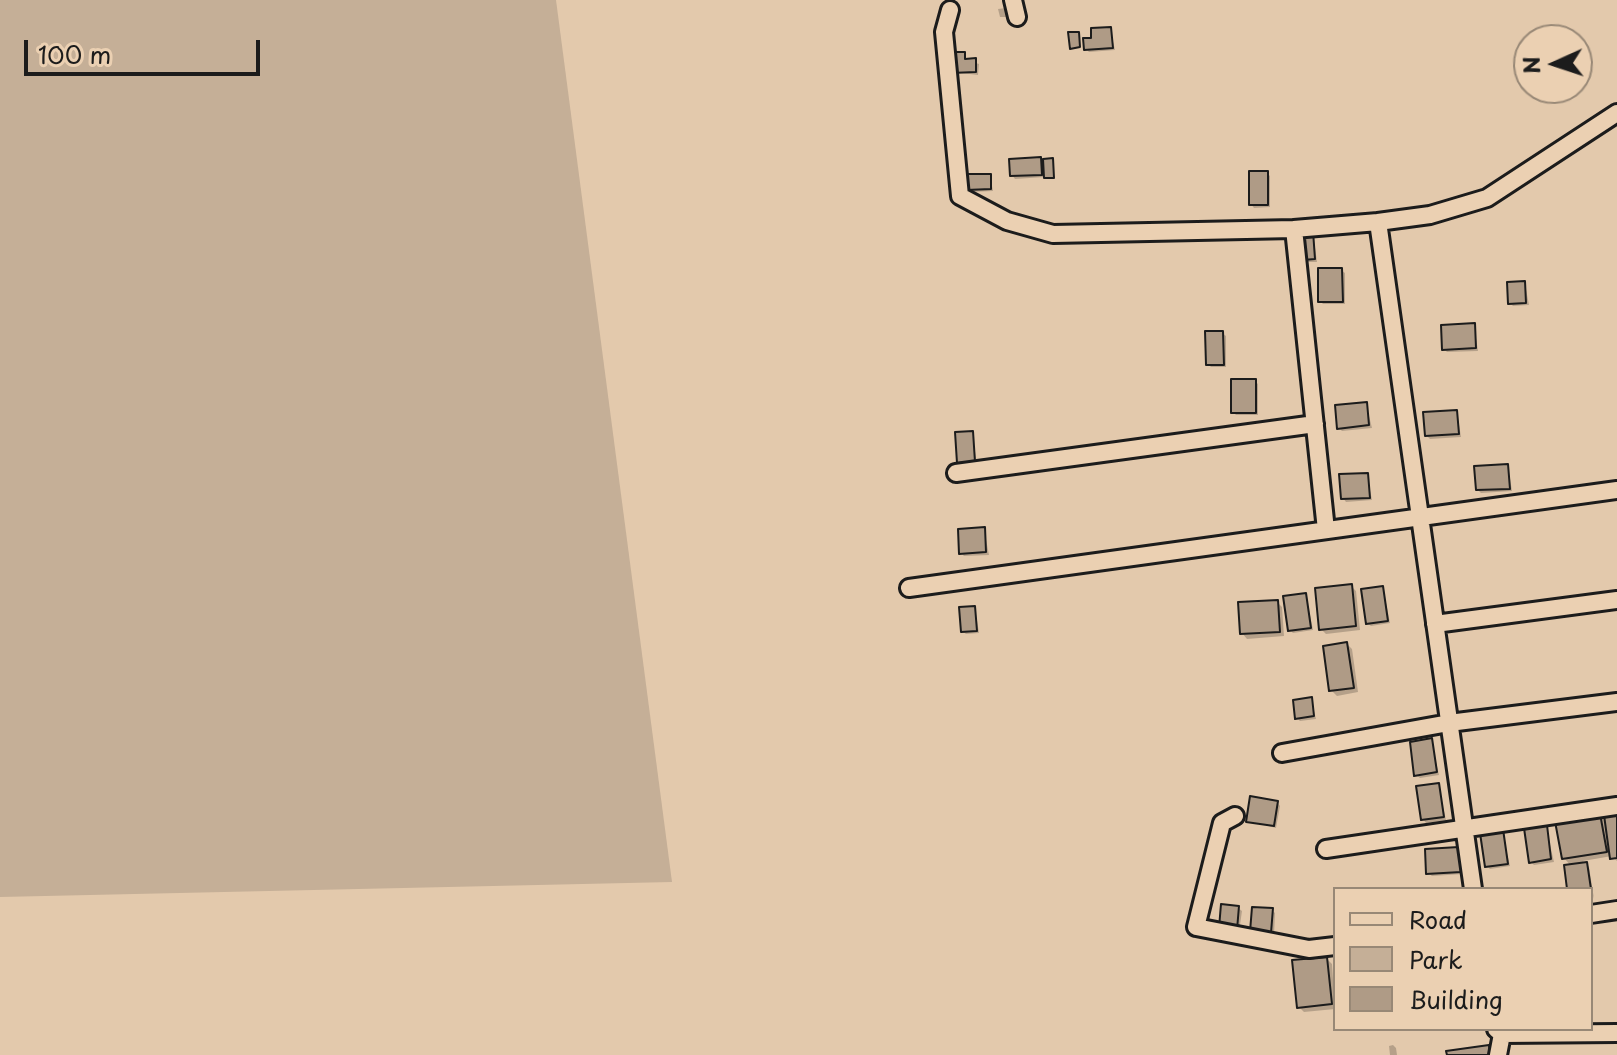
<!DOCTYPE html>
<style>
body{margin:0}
#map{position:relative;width:1617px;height:1055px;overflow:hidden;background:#e3c9ac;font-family:"Playpen Sans",sans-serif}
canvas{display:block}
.legend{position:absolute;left:1333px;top:887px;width:260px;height:144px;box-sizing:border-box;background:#ebd0b2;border:2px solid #988876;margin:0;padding:10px 14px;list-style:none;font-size:24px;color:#1c1c1c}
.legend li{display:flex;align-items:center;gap:16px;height:40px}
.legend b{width:40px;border:2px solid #988876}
.north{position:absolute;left:1513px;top:24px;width:80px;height:80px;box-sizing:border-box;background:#ebd0b2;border:2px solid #988876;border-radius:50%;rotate:267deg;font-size:22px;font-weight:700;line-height:32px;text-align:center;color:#1c1c1c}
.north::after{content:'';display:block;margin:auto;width:28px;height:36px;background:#1c1c1c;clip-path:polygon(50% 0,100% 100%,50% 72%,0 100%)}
.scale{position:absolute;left:24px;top:40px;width:236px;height:36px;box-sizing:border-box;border:4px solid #1c1c1c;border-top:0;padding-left:10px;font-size:24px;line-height:28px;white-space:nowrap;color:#1c1c1c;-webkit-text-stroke:6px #ebd0b2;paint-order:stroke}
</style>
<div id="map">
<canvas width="1617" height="1055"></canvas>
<ul class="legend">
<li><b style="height:10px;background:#ebd0b2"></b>Road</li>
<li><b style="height:22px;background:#c5af97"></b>Park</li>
<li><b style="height:22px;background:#af9b86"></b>Building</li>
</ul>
<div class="north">N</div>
<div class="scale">100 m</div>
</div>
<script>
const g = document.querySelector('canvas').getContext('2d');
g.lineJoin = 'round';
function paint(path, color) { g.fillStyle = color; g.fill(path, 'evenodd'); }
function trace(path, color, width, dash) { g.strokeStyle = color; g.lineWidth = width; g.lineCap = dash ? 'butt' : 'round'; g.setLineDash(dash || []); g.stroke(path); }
const green = new Path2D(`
 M0 0H556L672 882 0 897Z`);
const shadow = new Path2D(`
 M1006 8 1008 17H1000L998 9Z
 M1110 29 1115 50 1089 52 1086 49Z
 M964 54 967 60 979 64 978 75 953 72Z
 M1040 159 1045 164V177L1015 179 1012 175Z
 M1267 173 1270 176V207L1254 208 1251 204Z
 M990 176 993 191 971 192 968 189Z
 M1313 233 1317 262H1308L1305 259Z
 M1341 270 1345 273V304H1323L1320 301Z
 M1525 284 1529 305 1513 306 1510 303Z
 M1474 325 1478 351 1447 352 1444 349Z
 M1222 333 1226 336V367H1211L1208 364Z
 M1255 381 1258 384V415H1236L1233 412Z
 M1366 404 1372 428 1342 431 1339 428Z
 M1457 412 1461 437 1430 439 1427 436Z
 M972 433 977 464 962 465 959 462Z
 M1508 466 1512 491 1481 493 1478 490Z
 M1367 475 1372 500 1346 502 1343 498Z
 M984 529 989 555 964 556 961 553Z
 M1351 586 1356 591 1360 630 1326 634 1321 629Z
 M1383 588 1390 623 1371 626 1367 623Z
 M1306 595 1313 630 1293 633 1290 630Z
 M1277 602 1282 607 1284 636 1247 639 1242 633Z
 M975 608 979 633 966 634 962 631Z
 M1347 644 1352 649 1358 692 1337 696 1331 690Z
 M1311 699 1316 719 1300 721 1297 718Z
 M1431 740 1439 775 1420 778 1416 775Z
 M1438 785 1446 820 1426 823 1423 819Z
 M1277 802 1280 806 1276 828 1248 821Z
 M1617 815V861L1612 856 1583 861 1589 867 1594 899 1591 889H1569L1571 866 1564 858 1556 817Z
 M1546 827 1554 862 1534 865 1531 862Z
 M1502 832 1510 866 1490 869 1487 866Z
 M1458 849 1463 874 1432 876 1428 873Z
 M1238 908 1242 911 1239 932 1224 931Z
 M1272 910 1275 913 1274 936 1255 935Z
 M1327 959 1332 964 1335 1009 1304 1012 1299 1007Z
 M1393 1045 1396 1048 1397 1055H1390L1389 1046Z`);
const building = new Path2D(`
 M1111 27 1113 48 1084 50 1083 38H1091V28Z
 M1068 32H1079L1080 47 1070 49Z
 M951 52H965V59L976 58V72L951 73Z
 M1041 157 1042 175 1010 176 1009 159Z
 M1053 158 1054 178H1044L1043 159Z
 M1249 171H1268V205H1249Z
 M965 174H991V189L966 190Z
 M1313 231 1315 259 1303 260 1301 232Z
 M1318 268H1342L1343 302H1318Z
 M1525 281 1526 303 1508 304 1507 282Z
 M1475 323 1476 348 1442 350 1441 325Z
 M1205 331H1223L1224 365H1206Z
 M1231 379H1256V413H1231Z
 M1367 402 1369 425 1337 429 1335 405Z
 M1457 410 1459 434 1425 436 1423 412Z
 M973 431 975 462 957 463 955 432Z
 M1508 464 1510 489 1476 490 1474 466Z
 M1368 473 1370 498 1341 499 1339 474Z
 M985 527 986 552 959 554 958 529Z
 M1352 584 1356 626 1319 630 1315 588Z
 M1383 586 1388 621 1366 624 1361 589Z
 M1306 593 1311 628 1288 631 1283 596Z
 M1278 600 1280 632 1240 634 1238 602Z
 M975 606 977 631 961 632 959 607Z
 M1347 642 1354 688 1329 691 1323 646Z
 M1312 697 1314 716 1295 719 1293 700Z
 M1432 738 1437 772 1414 776 1410 742Z
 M1439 783 1444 817 1421 820 1416 786Z
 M1250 796 1278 801 1274 826 1246 822Z
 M1599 808 1607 852 1562 859 1554 816Z
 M1617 813V858L1610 859 1604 815Z
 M1547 825 1551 859 1529 863 1524 828Z
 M1503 829 1508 864 1485 867 1480 833Z
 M1459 847 1461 872 1426 874 1425 849Z
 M1587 862 1591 889H1567L1564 865Z
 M1221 904 1239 906 1237 930 1219 928Z
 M1252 907 1273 908 1271 933 1250 932Z
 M1327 957 1332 1004 1297 1008 1292 960Z
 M1489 1045 1490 1055H1447L1446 1051Z`);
const minor = new Path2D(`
 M1013 0 1017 17
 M950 10 944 32 960 196 1007 221 1053 234 1294 229 1378 222 1430 215 1487 198 1617 113
 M1378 222 1473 889
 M1294 229 1326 530
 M956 473 1315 424
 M909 588 1617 490
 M1435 624 1617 600
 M1282 753 1449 723 1617 702
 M1235 816 1222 823 1196 927 1309 949 1335 946
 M1326 849 1617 806
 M1591 914 1617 910
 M1496 1029 1502 1034 1617 1033
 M1498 1055 1502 1034`);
paint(green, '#c5af97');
paint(shadow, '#0003');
paint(building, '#af9b86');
trace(building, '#1c1c1c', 2);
trace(minor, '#1c1c1c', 22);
trace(minor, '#ebd0b2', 16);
</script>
